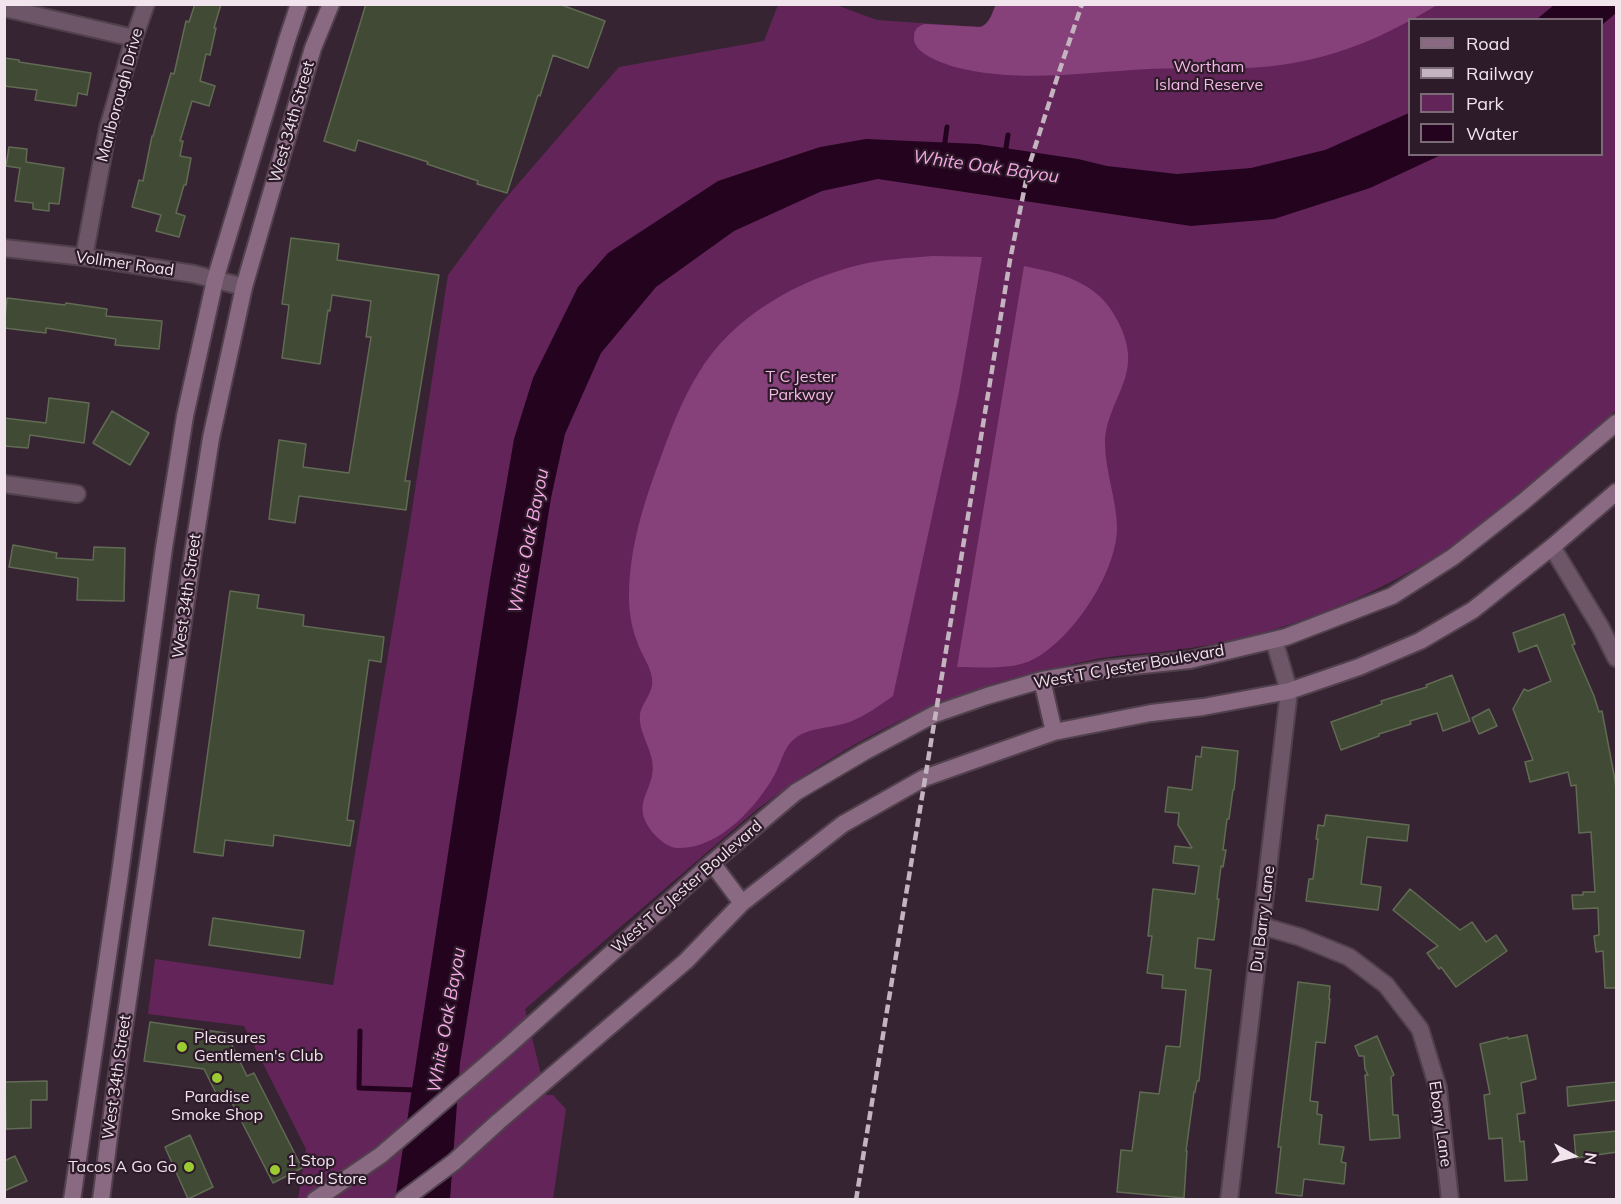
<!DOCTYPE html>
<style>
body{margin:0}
#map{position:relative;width:1621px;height:1204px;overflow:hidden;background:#372433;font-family:Mulish,sans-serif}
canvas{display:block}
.frame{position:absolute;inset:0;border:6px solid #f1e4ed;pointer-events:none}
.legend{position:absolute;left:1408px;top:18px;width:195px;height:138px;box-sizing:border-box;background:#2d1b29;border:2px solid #7b6b77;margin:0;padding:8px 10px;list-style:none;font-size:18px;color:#f1e4ed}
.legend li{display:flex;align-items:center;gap:12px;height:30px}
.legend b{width:30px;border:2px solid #7b6b77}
.north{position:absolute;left:1543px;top:1126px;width:60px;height:60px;-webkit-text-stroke:4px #2d1b29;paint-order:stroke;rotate:98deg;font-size:16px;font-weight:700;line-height:24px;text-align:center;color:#f1e4ed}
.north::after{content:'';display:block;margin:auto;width:21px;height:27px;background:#f1e4ed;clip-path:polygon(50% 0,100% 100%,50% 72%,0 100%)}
</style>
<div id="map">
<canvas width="1621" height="1204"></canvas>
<div class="frame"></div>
<ul class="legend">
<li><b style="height:8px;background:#8a6983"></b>Road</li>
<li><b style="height:8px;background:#c3b4bf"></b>Railway</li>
<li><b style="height:16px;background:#632559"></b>Park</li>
<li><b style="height:16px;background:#24031f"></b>Water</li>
</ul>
<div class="north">N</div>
</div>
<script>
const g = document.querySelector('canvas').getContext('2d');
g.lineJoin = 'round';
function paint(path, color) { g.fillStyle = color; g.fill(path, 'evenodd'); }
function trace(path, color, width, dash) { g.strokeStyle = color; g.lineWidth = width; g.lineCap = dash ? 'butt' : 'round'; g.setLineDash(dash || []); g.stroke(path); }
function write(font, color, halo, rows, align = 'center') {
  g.font = font + ' Mulish,sans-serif'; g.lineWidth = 4.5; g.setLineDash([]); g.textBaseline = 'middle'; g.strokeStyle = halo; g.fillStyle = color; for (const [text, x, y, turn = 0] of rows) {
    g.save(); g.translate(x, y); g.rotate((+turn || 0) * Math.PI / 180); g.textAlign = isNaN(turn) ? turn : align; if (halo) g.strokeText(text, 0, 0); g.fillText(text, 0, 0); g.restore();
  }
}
const green = new Path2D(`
 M996 4 1616 5V410C1587 436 1557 461 1527 486 1511 499 1495 514 1479 526 1427 566 1369 596 1308 618 1265 634 1221 644 1176 650 1153 653 1130 654 1108 657 1093 659 1079 663 1065 666 945 690 852 738 755 811L525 1009 546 1095H553L566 1109 553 1199H298L306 1149 244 1026 148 1014 155 959 333 985 410 523 448 275 499 206 619 67 764 41 778 5H836L877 20 977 27C989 26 992 15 996 4ZM1410 20H1602V154H1410Z`);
const forest = new Path2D(`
 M996 4H1437V5C1376 42 1320 65 1246 68 1208 70 1170 67 1132 70 1073 74 1013 82 955 67 942 63 912 53 914 37 914 29 918 26 925 24L981 27C990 23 992 13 996 4Z
 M932 256 982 257 959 392 893 696C880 705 867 715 852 721 833 729 807 726 792 741 783 750 781 763 775 774 757 807 718 850 677 848 668 847 661 841 655 835 626 802 658 791 652 760 649 744 638 730 640 714 643 701 654 692 652 679 651 666 642 656 638 644 632 630 629 613 629 597 629 550 643 505 659 462 670 432 681 401 698 374 732 316 799 279 863 264 886 259 909 258 932 256Z
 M1024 266C1069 275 1103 284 1122 330 1127 343 1130 355 1127 370 1122 395 1105 416 1105 443 1105 472 1117 500 1117 529 1116 574 1071 642 1030 661 1009 670 980 667 957 667Z`);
const water = new Path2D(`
 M1554 5H1616V13L1602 25V20L1537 19Z
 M1409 113 1410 154 1441 155 1370 188 1274 219 1191 226 878 179 822 191 734 231 656 287 601 353 565 434 551 498 460 1063 450 1199 395 1200 490 579 514 439 533 378 578 287 608 253 718 181 820 147 866 139 978 144 1078 159 1107 166 1177 174 1251 168 1325 150Z`);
const stream = new Path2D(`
 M944 149 947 127
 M1005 154 1008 135
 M360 1031 359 1088 416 1090`);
const building = new Path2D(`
 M195 4H221L214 28H216L210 55 206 54 200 81 215 86 209 106 192 101 180 141H183L180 156 191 158 186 185H184L176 213 185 216 179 237 156 231 161 215 132 207 139 180 143 181 152 136H153L171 73 174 74 186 21 189 22Z
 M366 4H559L605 21 588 68 553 55 540 96 538 95 507 193 477 184 478 181 427 164 428 162 358 140 355 151 324 141Z
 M4 58 19 60V62L91 73 87 95 78 93 76 106 35 100 37 90 4 86Z
 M9 147 27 149 26 162 64 168 59 204 49 203V211L33 209V203L15 201 20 168 6 166Z
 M291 238 339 244 337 260 439 275 405 481H410L406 510 299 496 295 523 269 519 279 440 306 444 303 467 349 473 371 337H366L371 301 332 295 330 311 328 310 320 364 282 358 289 305 282 304Z
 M7 298 65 305 66 303 107 309 106 316 162 321 159 349 115 345 116 339 46 328V333L4 328Z
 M49 398 89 403 84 443 30 435 28 448 4 446V418L46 423Z
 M112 411 149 433 130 465 93 443Z
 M13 545 57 553 56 558 93 560 94 547 125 548 124 601 77 600 78 578 9 567Z
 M230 591 259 595 257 608 304 615 303 626 384 637 381 662 369 660 347 820 354 821 350 846 274 835 273 846 225 840 223 856 194 852Z
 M1564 614 1575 644 1572 645 1594 696 1599 712 1602 711 1615 780 1617 804V988H1605L1603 951 1596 952 1594 936 1599 935 1598 908 1573 909 1572 895H1583V892H1595L1591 832 1579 833 1576 785 1571 786 1568 772 1530 782 1525 762 1533 760 1513 709 1524 689 1528 691 1551 681 1537 645 1519 652 1513 633Z
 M1452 675 1470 721 1443 731 1437 713 1410 721 1411 724 1379 734V736L1341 750 1331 722 1382 704 1381 701 1427 687 1426 685Z
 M1489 709 1497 726 1479 734 1472 718Z
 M1202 747 1238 751 1234 790H1233L1229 819H1227L1223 850H1226L1223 867 1221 866 1217 899H1219L1214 940 1198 938 1195 968 1211 970 1199 1081H1197L1195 1092H1194L1186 1151H1187L1184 1198 1117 1192 1121 1150 1132 1151 1140 1092 1159 1094 1166 1046 1180 1047 1186 990 1162 988 1163 975 1147 973 1152 936H1148L1153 889 1195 894 1199 866 1173 863 1175 846 1192 848 1178 825 1179 813 1165 812 1168 787 1192 790 1196 756 1201 757Z
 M1326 815 1409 825 1407 841 1367 837 1361 884 1381 887 1378 910 1306 901 1309 879H1313L1318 839H1316L1318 825 1324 826Z
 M1410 889 1460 930 1472 922 1486 942 1496 935 1507 951 1456 987 1441 967 1439 969 1427 953 1438 946 1393 910Z
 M213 918 304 931 300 958 209 945Z
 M1298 982 1330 986 1329 999H1330L1325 1043 1316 1042 1310 1101 1318 1102 1317 1114 1322 1115 1319 1144 1344 1147 1341 1162 1346 1163 1344 1184 1304 1179 1302 1196 1276 1193 1281 1147H1278Z
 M150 1022 226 1033 247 1076 254 1073 302 1168 273 1183 226 1091 217 1095 204 1069 144 1061Z
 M1527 1035 1536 1079 1521 1083 1525 1113 1517 1114 1520 1142 1524 1141 1527 1180 1505 1181 1502 1138 1489 1139 1484 1095 1490 1094 1480 1044 1508 1037V1039Z
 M1377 1036 1394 1075 1391 1077 1393 1115H1398L1400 1138 1370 1140 1365 1075H1368L1365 1069 1364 1056H1359L1355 1046Z
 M47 1081V1100H31V1128L6 1129 5 1082Z
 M1617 1082V1100L1568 1106 1567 1087Z
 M1617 1131V1152L1576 1158 1574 1135Z
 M190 1135 213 1187 188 1199 165 1147Z
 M15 1156 27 1181 4 1191V1161Z`);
const minor = new Path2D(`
 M4 8 134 38
 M4 248 84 257 194 274 244 287
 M84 257 108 128 134 38 146 4
 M4 484 77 494
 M1552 547 1601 628 1616 658
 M1262 926 1300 937 1349 957 1386 985 1420 1029 1438 1088 1450 1200
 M1229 1200 1289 691 1274 640`);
const secondary = new Path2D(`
 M1042 680 1054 732
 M712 863 742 903
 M72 1200 120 874 164 548 185 416 215 280 287 40 299 4
 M101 1200 115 1090 193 553 211 438 244 287 313 48 331 4
 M315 1200 381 1155 508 1046 712 863 796 792 864 752 935 714 987 696 1042 680 1106 669 1190 660 1286 637 1392 596 1453 557 1523 502 1616 423
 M403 1200 454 1162 498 1122 686 961 742 903 843 824 924 778 1054 732 1151 713 1203 707 1289 691 1359 667 1420 641 1473 610 1552 547 1616 492`);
const rail = new Path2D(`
 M856 1200 1010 260 1029 166 1058 75 1082 4`);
const markers = [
 [182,1047,6,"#9cca32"],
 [217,1078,6,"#9cca32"],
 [189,1167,6,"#9cca32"],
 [275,1170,6,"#9cca32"]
];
const parkNames = [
 ["Wortham",1209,67],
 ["Island Reserve",1209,85],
 ["T C Jester",801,377],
 ["Parkway",801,395]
];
const streetNames = [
 ["Marlborough Drive",120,95,-75],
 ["West 34th Street",292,122,-74],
 ["Vollmer Road",125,264,8],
 ["West 34th Street",187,596,-82],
 ["West T C Jester Boulevard",1129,667,-10],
 ["West T C Jester Boulevard",687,887,-41],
 ["Du Barry Lane",1263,919,-83],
 ["West 34th Street",117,1077,-82],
 ["Ebony Lane",1440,1124,82]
];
const poiNames = [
 ["Pleasures",194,1038],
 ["Gentlemen's Club",194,1056],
 ["Paradise",217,1097,"center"],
 ["Smoke Shop",217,1115,"center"],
 ["1 Stop",287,1161],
 ["Food Store",287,1179],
 ["Tacos A Go Go",177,1167,"right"]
];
const waterNames = [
 ["White Oak Bayou",986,167,8],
 ["White Oak Bayou",529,541,-79],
 ["White Oak Bayou",447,1020,-80]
];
paint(green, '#632559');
paint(forest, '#86417a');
paint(water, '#24031f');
trace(stream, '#24031f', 5);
paint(building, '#414a34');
trace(building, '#616b54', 1.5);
trace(minor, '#51414d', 20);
trace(secondary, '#51414d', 20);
trace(minor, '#6c5667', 16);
trace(secondary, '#8a6983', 16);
trace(rail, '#c3b4bf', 4.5, [9, 4.5]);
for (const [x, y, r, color] of markers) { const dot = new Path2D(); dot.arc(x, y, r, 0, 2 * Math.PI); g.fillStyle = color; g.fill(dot); trace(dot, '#2d1b29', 2); }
write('16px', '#f5b9e7', '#2d1b29', parkNames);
write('16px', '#f1e4ed', '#2d1b29', streetNames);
write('16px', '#f1e4ed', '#2d1b29', poiNames, 'left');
write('italic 18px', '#f6a8e6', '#2d1b29', waterNames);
</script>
